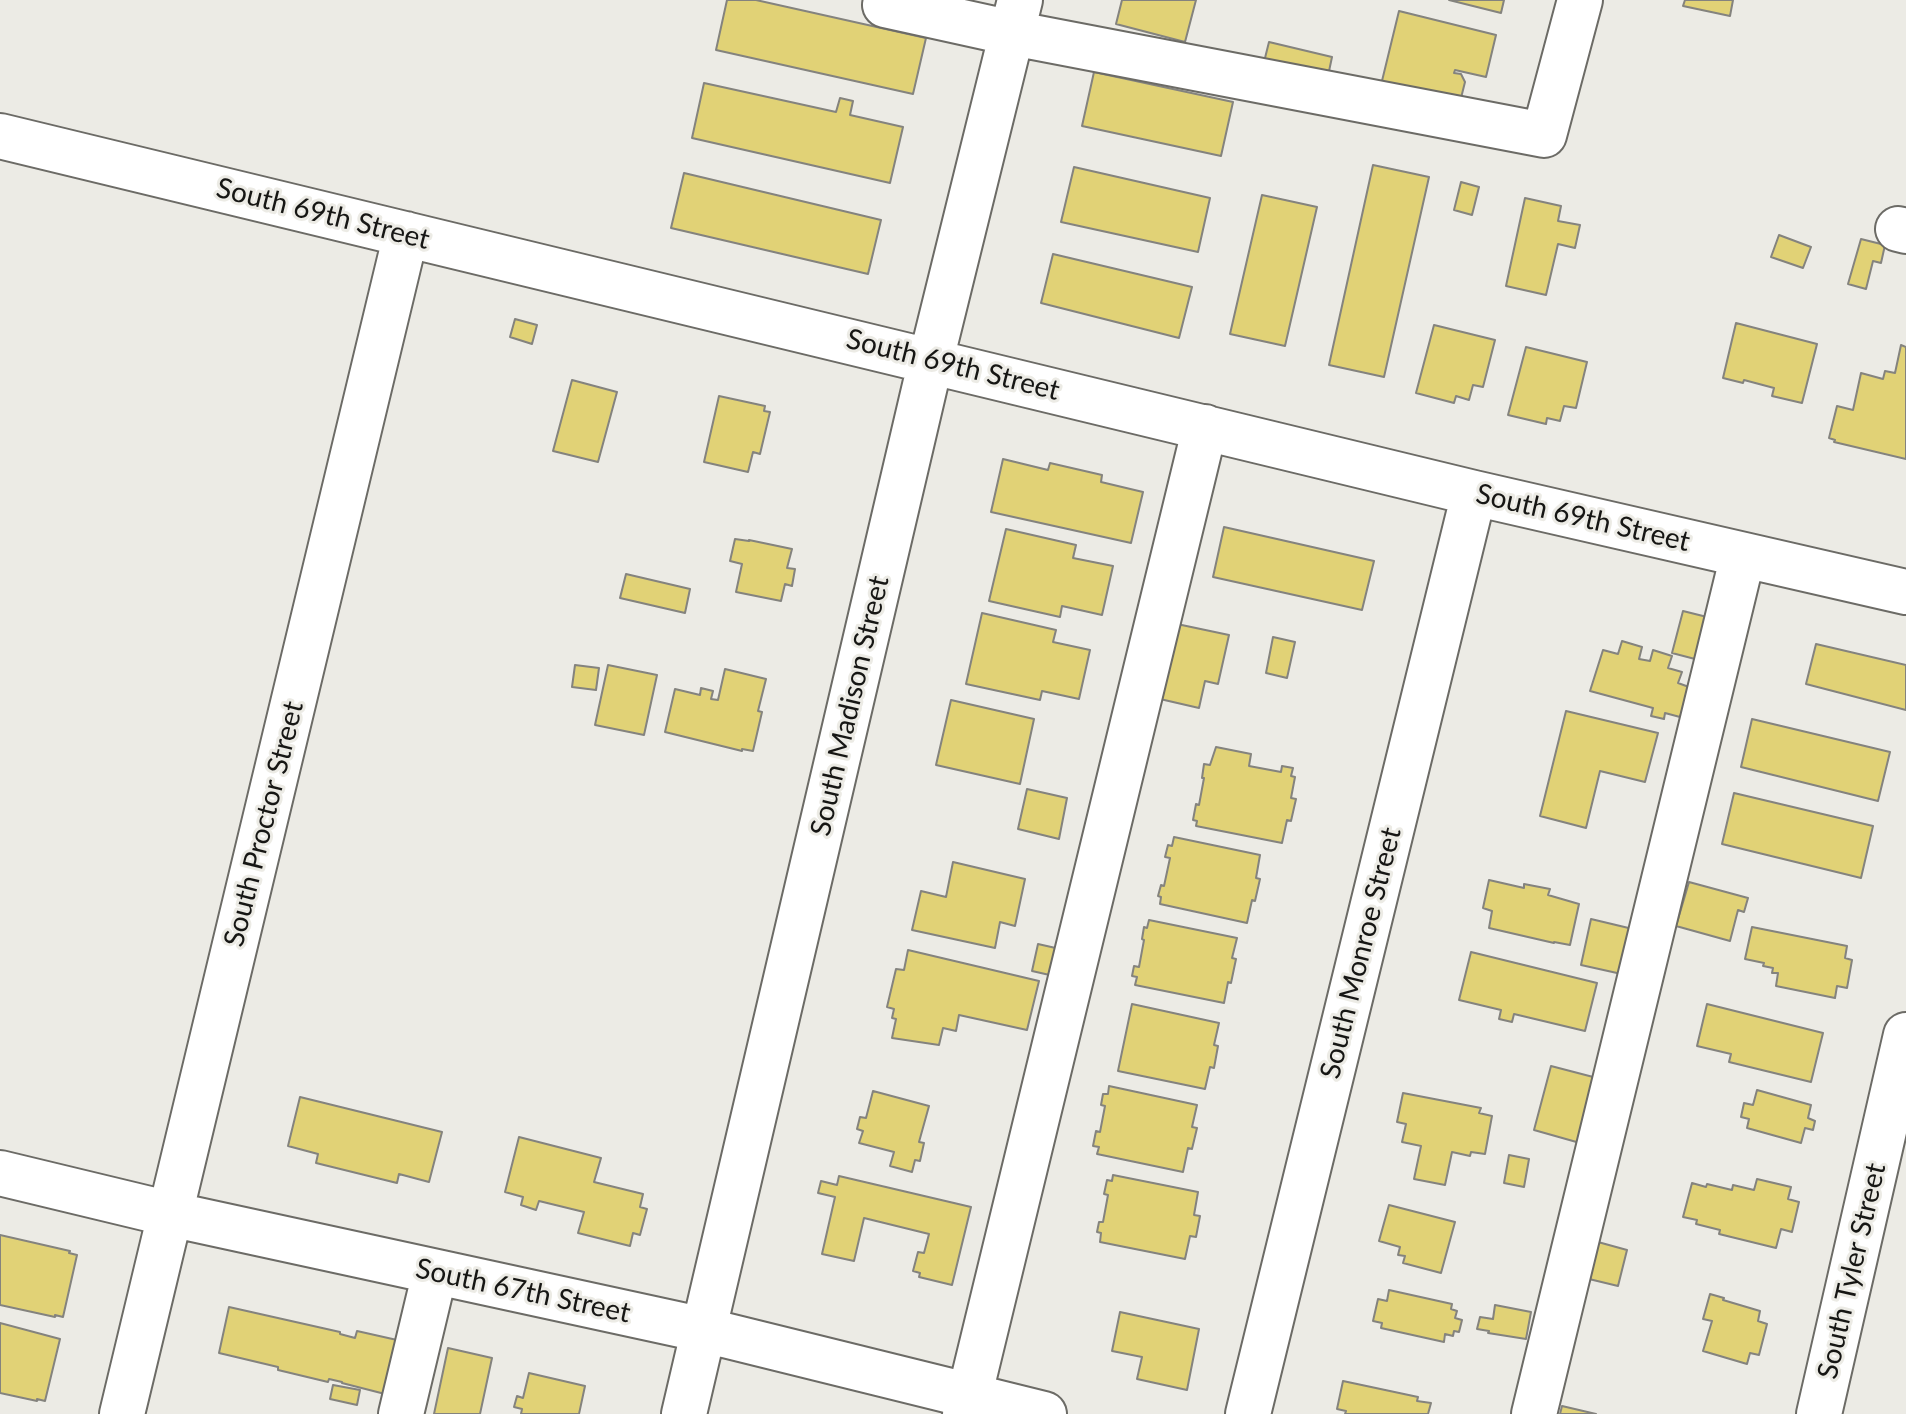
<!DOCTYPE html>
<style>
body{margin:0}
canvas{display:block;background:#ecebe5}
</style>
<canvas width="1906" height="1414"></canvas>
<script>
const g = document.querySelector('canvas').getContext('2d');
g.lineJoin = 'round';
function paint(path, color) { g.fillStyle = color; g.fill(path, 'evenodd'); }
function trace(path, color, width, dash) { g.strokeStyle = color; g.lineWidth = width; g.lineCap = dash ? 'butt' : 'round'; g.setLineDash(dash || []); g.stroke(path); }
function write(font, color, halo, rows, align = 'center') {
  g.font = font + ' Lato,sans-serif'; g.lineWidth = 6; g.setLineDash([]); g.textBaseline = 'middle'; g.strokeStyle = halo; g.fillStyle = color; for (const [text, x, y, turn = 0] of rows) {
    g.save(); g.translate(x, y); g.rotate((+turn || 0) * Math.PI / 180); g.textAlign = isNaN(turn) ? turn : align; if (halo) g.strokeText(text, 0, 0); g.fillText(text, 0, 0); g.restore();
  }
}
const building = new Path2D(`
 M727 0H756L926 38 913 94 716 50Z
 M1122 0H1196L1185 42 1116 24Z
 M1449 0H1504L1501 13Z
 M1685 0H1733L1730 16 1683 6Z
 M1399 11 1496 35 1486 77 1455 70 1454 73 1461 74 1465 82 1461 98 1381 85Z
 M1269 42 1332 57 1328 76 1264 62Z
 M1094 72 1233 102 1221 156 1082 126Z
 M704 83 836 112 840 98 853 101 850 115 903 127 890 183 692 138Z
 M1373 165 1429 177 1384 377 1329 365Z
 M1074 167 1210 198 1198 252 1061 222Z
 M684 173 881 220 868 274 671 228Z
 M1461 182 1479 187 1472 215 1454 210Z
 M1262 195 1317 207 1285 346 1230 334Z
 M1525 198 1561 206 1558 221 1580 225 1575 248 1558 244 1546 295 1506 286Z
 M1779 235 1811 247 1803 268 1771 257Z
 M1861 239 1885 245 1881 263 1873 261 1866 289 1848 284Z
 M1053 254 1192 287 1179 338 1041 303Z
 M515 319 537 325 532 344 510 337Z
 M1736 323 1817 344 1802 403 1772 396 1774 388 1744 380 1743 383 1723 378Z
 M1434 325 1495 340 1483 387 1473 385 1469 400 1456 396 1454 403 1416 393Z
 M1901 345 1906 347V459L1834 442 1835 440 1829 438 1837 406 1853 410 1861 373 1883 379 1885 371 1895 373Z
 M1526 347 1587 362 1576 408 1564 406 1560 421 1547 418 1546 424 1508 415Z
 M572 380 617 392 598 462 553 451Z
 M719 396 765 406 764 411 770 412 760 454 753 452 748 472 704 462Z
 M1003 459 1048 470 1050 463 1102 475 1101 482 1143 492 1131 543 991 512Z
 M1224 527 1374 561 1362 610 1213 577Z
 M1006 529 1076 545 1073 558 1113 566 1102 615 1062 606 1060 617 989 601Z
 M735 539 749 541V540L792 549 787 568 795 569 792 586 785 584 781 601 736 592 742 564 730 561Z
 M626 574 690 589 685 613 620 598Z
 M1683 611 1707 617 1695 659 1672 653Z
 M982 613 1056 630 1053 642 1090 650 1079 699 1042 691 1040 700 966 684Z
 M1177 624 1229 635 1218 684 1205 681 1199 708 1160 699Z
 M1273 637 1295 642 1287 678 1266 673Z
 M1622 641 1642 647 1639 659 1650 661 1653 650 1672 656 1668 668 1682 672 1678 683 1689 687 1680 717 1665 713 1664 719 1651 716 1653 708 1590 691 1603 650 1618 654Z
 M1816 644 1906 665V710L1806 684Z
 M575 665 599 668 596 690 572 687Z
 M608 665 657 675 644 735 595 725Z
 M725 669 766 679 758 711 762 712 753 751 742 749V751L665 732 675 689 700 695 701 688 713 691 711 699 718 700Z
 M951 700 1034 719 1020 784 936 765Z
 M1566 711 1658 733 1645 782 1600 771 1586 828 1540 816Z
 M1752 719 1890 752 1878 801 1741 767Z
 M1216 747 1251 754 1249 766 1281 772 1282 766 1293 768 1291 776 1295 777 1291 798 1296 799 1291 821 1287 820 1282 843 1196 826 1197 821 1193 820 1196 804 1199 805 1204 778H1202L1204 764 1210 765Z
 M1027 789 1067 798 1059 839 1018 829Z
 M1734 793 1873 826 1861 878 1722 844Z
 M1174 837 1260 855 1256 878 1260 879 1255 901 1252 900 1247 923 1160 904 1161 897 1158 896 1161 885 1164 886 1170 858 1165 857 1168 845 1172 846Z
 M953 862 1025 879 1015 926 1000 922 995 948 912 930 921 891 946 897Z
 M1489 880 1524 888V884L1550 889 1548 895 1579 904 1570 945 1554 942V943L1489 928 1492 911 1483 908Z
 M1689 882 1748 898 1744 912 1738 910 1730 941 1676 926Z
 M1591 919 1637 930 1626 975 1581 965Z
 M1149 920 1237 938 1232 958 1236 959 1231 983 1228 982 1224 1003 1135 985 1137 977 1132 976 1134 966 1139 967 1144 940 1142 939 1144 927 1147 928Z
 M1752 927 1847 946 1845 958 1852 960 1847 988 1837 986 1835 998 1776 986 1778 973H1772L1773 968 1763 966 1764 963 1745 959Z
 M1038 944 1060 949 1054 976 1032 971Z
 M908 950 1039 981 1027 1030 959 1015 956 1031 943 1028 939 1045 892 1038 896 1019 892 1018 894 1009 887 1007 896 969 904 970Z
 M1471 952 1597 983 1585 1031 1514 1014 1512 1022 1499 1019 1501 1010 1459 1000Z
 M1132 1004 1219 1023 1214 1045 1218 1046 1214 1068 1210 1067 1205 1089 1118 1071Z
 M1707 1004 1823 1033 1811 1082 1729 1062 1731 1054 1697 1046Z
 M1551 1066 1597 1078 1580 1143 1534 1130Z
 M1109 1086 1197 1105 1192 1127 1197 1128 1192 1149 1188 1148 1183 1172 1097 1154 1099 1147 1093 1146 1096 1131 1100 1132 1105 1106 1101 1105 1103 1094H1108Z
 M1757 1090 1811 1105 1808 1118 1815 1121 1813 1130 1805 1128 1801 1143 1747 1128 1749 1119 1741 1117 1744 1103 1753 1105Z
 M873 1091 929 1106 919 1142 924 1143 920 1161 915 1160 912 1172 890 1166 894 1152 859 1143 863 1131 857 1129 860 1117 866 1118Z
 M1403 1093 1481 1108 1479 1113 1492 1116 1485 1154 1471 1152 1470 1156 1452 1152 1445 1185 1414 1179 1421 1146 1402 1142 1406 1124 1397 1122Z
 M300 1097 442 1132 429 1182 399 1174 397 1183 316 1163 318 1154 288 1146Z
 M519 1137 601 1158 594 1182 643 1194 640 1207 647 1209 640 1235 633 1233 630 1246 578 1233 584 1212 539 1201 536 1210 521 1205 523 1197 505 1192Z
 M1509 1155 1529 1159 1524 1187 1504 1183Z
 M1113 1175 1198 1192 1194 1215 1200 1216 1196 1237 1190 1236 1185 1259 1100 1242 1101 1233 1097 1232 1099 1222H1103L1108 1195 1104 1194 1107 1180 1112 1181Z
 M839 1176 971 1207 952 1285 919 1277 920 1273 913 1271 918 1252 924 1253 929 1234 864 1218 854 1261 822 1254 835 1197 818 1193 821 1181 837 1185Z
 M1757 1179 1791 1187 1788 1199 1799 1202 1792 1232 1781 1229 1776 1248 1719 1234 1720 1230 1696 1224 1697 1220 1683 1217 1692 1183 1706 1187 1707 1184 1732 1190 1733 1185 1754 1190Z
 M1389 1205 1455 1222 1441 1273 1403 1263 1405 1256 1398 1255 1400 1247 1379 1241Z
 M0 1235 70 1251 69 1253 77 1255 63 1317 55 1315V1317L0 1305Z
 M1598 1242 1627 1250 1618 1286 1589 1279Z
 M1389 1290 1452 1304 1451 1309 1457 1311 1455 1318 1462 1320 1459 1332 1454 1331 1453 1336 1445 1334 1444 1342 1381 1328 1382 1323 1373 1321 1378 1299 1387 1301Z
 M1710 1294 1724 1298 1723 1300 1760 1311 1758 1321 1767 1324 1759 1355 1750 1353 1747 1364 1703 1351 1712 1321 1703 1319Z
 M1495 1305 1531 1312 1526 1339 1488 1333 1489 1331 1477 1329 1480 1317 1493 1319Z
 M229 1307 340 1332V1334L355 1338 357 1331 397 1340 385 1394 342 1383V1382L329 1379 328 1382 278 1370V1367L219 1353Z
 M1120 1312 1199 1329 1187 1390 1137 1379 1142 1357 1112 1351Z
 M0 1323 60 1339 45 1401 37 1399V1401L0 1393Z
 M448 1348 492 1358 480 1414H434Z
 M529 1373 585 1386 579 1414H521L522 1409 514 1407 517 1396 523 1398Z
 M1343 1381 1418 1397 1417 1401 1431 1403 1428 1414H1345L1346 1411 1337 1409Z
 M333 1385 360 1390 357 1405 330 1399Z
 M1562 1406 1596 1414H1560Z`);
const minor = new Path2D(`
 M885 5 1012 33 1544 135 1580 0
 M0 136 1474 493 1906 592
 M1898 229 1906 231
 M0 1173 170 1214 704 1330 1044 1414
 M122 1414 406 234
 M401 1414 435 1272
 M684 1414 931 360 1020 0
 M965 1414 1205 427
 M1248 1414 1474 493
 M1534 1414 1743 555
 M1819 1414 1906 1035`);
const streetNames = [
 ["South 69th Street",323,214,14],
 ["South 69th Street",953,365,14],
 ["South 69th Street",1583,518,13],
 ["South Madison Street",850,706,-77],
 ["South Proctor Street",264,824,-76],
 ["South Monroe Street",1361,953,-76],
 ["South Tyler Street",1852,1271,-77],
 ["South 67th Street",523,1291,12]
];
paint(building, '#e1d276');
trace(building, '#84837e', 2);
trace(minor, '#6c6b66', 48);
trace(minor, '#fff', 44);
write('28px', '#161614', '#ecebe5', streetNames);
</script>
